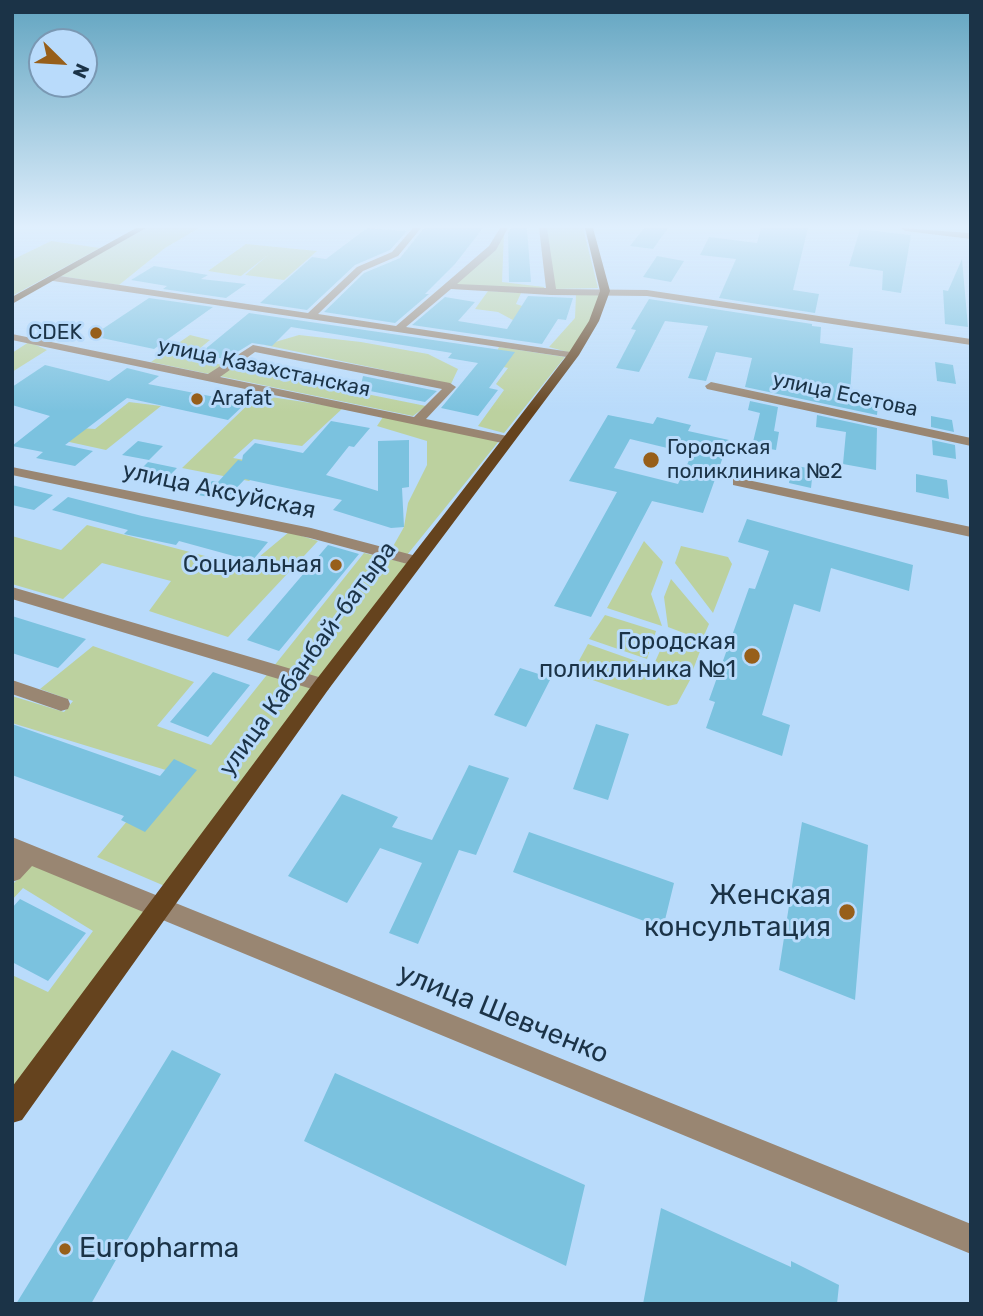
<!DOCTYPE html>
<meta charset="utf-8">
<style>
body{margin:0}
#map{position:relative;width:983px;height:1316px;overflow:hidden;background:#b9dbfb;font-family:Rubik,sans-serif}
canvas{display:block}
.frame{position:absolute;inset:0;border:14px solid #1b3347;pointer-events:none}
.north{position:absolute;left:28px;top:28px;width:70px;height:70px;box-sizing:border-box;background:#b9dbfb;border:2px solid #7a98b3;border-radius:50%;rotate:114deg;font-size:19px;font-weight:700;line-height:28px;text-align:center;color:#1b3347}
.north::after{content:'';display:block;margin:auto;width:24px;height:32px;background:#975f1a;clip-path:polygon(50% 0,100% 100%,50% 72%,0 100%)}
</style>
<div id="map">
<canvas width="983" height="1316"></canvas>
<div class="frame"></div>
<div class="north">N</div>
</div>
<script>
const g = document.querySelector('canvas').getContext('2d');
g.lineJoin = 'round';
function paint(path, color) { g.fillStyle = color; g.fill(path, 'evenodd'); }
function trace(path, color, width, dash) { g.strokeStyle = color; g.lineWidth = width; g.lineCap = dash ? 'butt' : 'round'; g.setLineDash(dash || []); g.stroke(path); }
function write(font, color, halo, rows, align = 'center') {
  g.font = font + ' Rubik,sans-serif'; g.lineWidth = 6; g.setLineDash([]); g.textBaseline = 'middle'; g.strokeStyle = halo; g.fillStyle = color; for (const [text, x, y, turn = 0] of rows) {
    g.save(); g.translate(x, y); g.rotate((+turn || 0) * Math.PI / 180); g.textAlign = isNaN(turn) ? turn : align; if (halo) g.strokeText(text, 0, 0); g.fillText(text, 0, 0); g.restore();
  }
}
const green = new Path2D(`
 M146 228H199L165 248 119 285 60 276Z
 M546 228H583L598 288 554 289Z
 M504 234 502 282 544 287V290L451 285Z
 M51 241 100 248 12 296V260Z
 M246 244 317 251 284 280 245 275 268 255 241 276 208 271Z
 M488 291 521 293 516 304 535 310 522 325 498 312 475 309Z
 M600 293 591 321 571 353 549 347 575 318 576 295Z
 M190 335 210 340 188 358 426 406 413 416 151 362Z
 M299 335 361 342 428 354 458 369 451 384 265 345Z
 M29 342 47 350 12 372V353Z
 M499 347 565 357 504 433 478 426 504 390 496 384 508 368 491 364Z
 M258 395 343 408 302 446 254 439 233 458 268 464 249 481 182 468Z
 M129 402 161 406 106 450 51 438 65 427 95 429Z
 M383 417 499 441 407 555 391 550 404 527 408 503 427 465V441L377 426Z
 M87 525 247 567 289 532 318 541 228 637 149 611 171 581 102 563 63 599 12 584V536L61 550Z
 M644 541 663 562 651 594 662 626 607 608Z
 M681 546 728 557 732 564 713 613 675 563Z
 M364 553 410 564 167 887 97 857 169 771 12 723V696L64 712 73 701 40 689 93 646 194 682 157 726 211 745Z
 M671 579 709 624 702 640 668 627 664 597Z
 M605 615 656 631 647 659 589 639Z
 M667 635 702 646 691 675 655 662Z
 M588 644 690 680 677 704 668 706 578 675 575 668Z
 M34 862 150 913 12 1097V975L48 992 93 931 23 888 12 900V885Z`);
const building = new Path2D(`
 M367 228 407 231 390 250 355 265 307 310 260 303 312 257 326 259Z
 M424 228H483L455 264 425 294H429L395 323 324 312 364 273 400 258Z
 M511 228H527L531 282H509L508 233Z
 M644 228H668L653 249 630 246Z
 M761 228H808L793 290 819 294 815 313 719 298 736 259 700 255 709 237 757 243Z
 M860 229 911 235 901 293 882 290 883 271 849 266Z
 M657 256 684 261 671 282 643 277Z
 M962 259 968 327 945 324 943 290 948 291Z
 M154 266 208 275 201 279 246 284 226 298 163 289 167 286 131 280Z
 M528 296 573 298 566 320 558 319 542 344 412 325 445 297 475 302 458 321 507 329Z
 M149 298 213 307 154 349 92 336Z
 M649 299 812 324V326L821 327 820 343 853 348 850 394 861 396V401L878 404 877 415 745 387 752 358 716 352 706 381 688 378 708 326 665 321 639 372 616 368 636 330 631 329Z
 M249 313 515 352 489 388 498 390 478 416 441 408 478 363 448 358 452 353 291 327 272 346 252 343 226 359 198 355Z
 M935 362 953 365 956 384 937 381Z
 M45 365 109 381 127 368 159 376 148 384 246 403 228 420 127 398 65 445 93 451 75 466 36 458 43 452 12 446 50 416 12 405V387Z
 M363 376 437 391 425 402 360 389Z
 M750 401 778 407 774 431 779 432 776 450 752 446 760 413 748 410Z
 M608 415 653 424 657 417 691 425 688 431 729 440 703 513 652 501 591 617 554 606 617 492 569 481ZM630 439 692 454 678 484 614 468Z
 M817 415 877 428 876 470 843 464 846 432 816 427Z
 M931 416 952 420 954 432 931 427Z
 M331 421 370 428 354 447 349 446 326 475 378 491V441L409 440V487L402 488 404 527 391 528 333 510 342 500 245 479 225 500 198 495 212 481 218 482 238 460 242 461 243 455 255 443 303 453Z
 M932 440 955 445 956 459 933 455Z
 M138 441 163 446 149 460 122 455Z
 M148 462 177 468 163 482 134 476Z
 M791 465 813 469 811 488 789 483Z
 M916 474 947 480 949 499 916 492Z
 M12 485 53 495 34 510 12 505Z
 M68 497 142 516 268 542 252 561 179 541 176 545 124 534 128 530 52 510Z
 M747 519 913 565 909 591 831 568 820 612 794 604 762 715 790 725 782 756 706 728 715 702 709 700 749 588 755 589 769 551 738 542Z
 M328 545 359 554 279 651 247 640Z
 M12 616 86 639 58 668 12 653Z
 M520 668 551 678 526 727 494 715Z
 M213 672 250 685 208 737 170 722Z
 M12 724 160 776 174 759 197 770 145 832 121 820 124 816 12 775Z
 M596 724 629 734 608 800 573 789Z
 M469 765 509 778 476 855 459 850 418 944 389 933 422 863 380 848 347 903 288 876 342 794 398 817 392 827 432 840Z
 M802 822 868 845 855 1000 779 970Z
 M529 832 674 883 663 928 513 872Z
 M20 899 86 933 48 981 12 962V908Z
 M172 1050 221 1074 91 1304H16Z
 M335 1073 585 1185 566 1266 304 1141Z
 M661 1208 791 1267V1261L839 1285 837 1304H643Z`);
const minor = new Path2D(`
 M413 228H421L398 256 363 271 318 314 396 326 489 246 500 228H508L496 250 457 284 546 288 539 228H547L556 289 647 290 971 339V345L647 296 551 295 451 289 406 327 577 353V357L573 358 53 281 48 278 53 275 308 313 357 267 392 252Z
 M901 228 971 233V239L905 231Z
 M12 334 208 374 253 345 450 383 456 387 426 419 507 436 513 440 507 444 12 340ZM255 352 442 389 414 417 220 377Z
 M711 382 971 438V446L707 389 705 386Z
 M12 467 311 528 420 557 423 561 415 566 310 538 12 475Z
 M738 478 971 527V537L733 485V479Z
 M12 587 322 678 328 680 331 685 328 690 322 692 12 599Z
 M12 680 68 699 70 704 68 709 61 711 12 694Z
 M12 837 971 1224V1254L32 866 20 879 12 882Z`);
const major = new Path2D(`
 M136 228H146L12 304V297Z
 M585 228H593L610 291 599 321 579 355 328 690 22 1120 12 1123V1087L316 680 568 354 589 321 600 291Z`);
const markers = [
 [96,333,7,"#975f1a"],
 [197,399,7,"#975f1a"],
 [651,460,9,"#975f1a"],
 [336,565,7,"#975f1a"],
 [752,656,9,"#975f1a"],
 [847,912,9,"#975f1a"],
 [65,1249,7,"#975f1a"]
];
const farPoinames = [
 ["CDEK",82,333,"right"],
 ["Arafat",211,399],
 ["Городская",667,448],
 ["поликлиника №2",667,472]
];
const farStreetnames = [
 ["улица Казахстанская",264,368,12],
 ["улица Есетова",845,395,12]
];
const streetNames = [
 ["улица Аксуйская",219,491,12],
 ["улица Кабанбай-батыра",308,659,-54]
];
const poiNames = [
 ["Социальная",322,565],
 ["Городская",736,642],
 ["поликлиника №1",736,670]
];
const nearPoinames = [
 ["Женская",831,896],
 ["консультация",831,928],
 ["Europharma",79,1249,"left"]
];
const nearStreetnames = [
 ["улица Шевченко",503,1014,22]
];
paint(green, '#bcd19f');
paint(building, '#7bc2df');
paint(minor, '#998672');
paint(major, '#65431e');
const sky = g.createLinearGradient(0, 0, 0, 412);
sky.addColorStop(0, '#61a4c0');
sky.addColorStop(0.55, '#e0effd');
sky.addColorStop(1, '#e0effd00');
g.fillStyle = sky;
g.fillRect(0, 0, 983, 412);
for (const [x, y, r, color] of markers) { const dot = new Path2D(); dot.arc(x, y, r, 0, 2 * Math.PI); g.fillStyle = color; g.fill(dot); trace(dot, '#b9dbfb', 2.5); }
write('21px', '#1b3347', '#b9dbfb', farPoinames, 'left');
write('21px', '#1b3347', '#b9dbfb', farStreetnames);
write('24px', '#1b3347', '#b9dbfb', streetNames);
write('24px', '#1b3347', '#b9dbfb', poiNames, 'right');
write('28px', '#1b3347', '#b9dbfb', nearPoinames, 'right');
write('28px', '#1b3347', '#b9dbfb', nearStreetnames);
</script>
